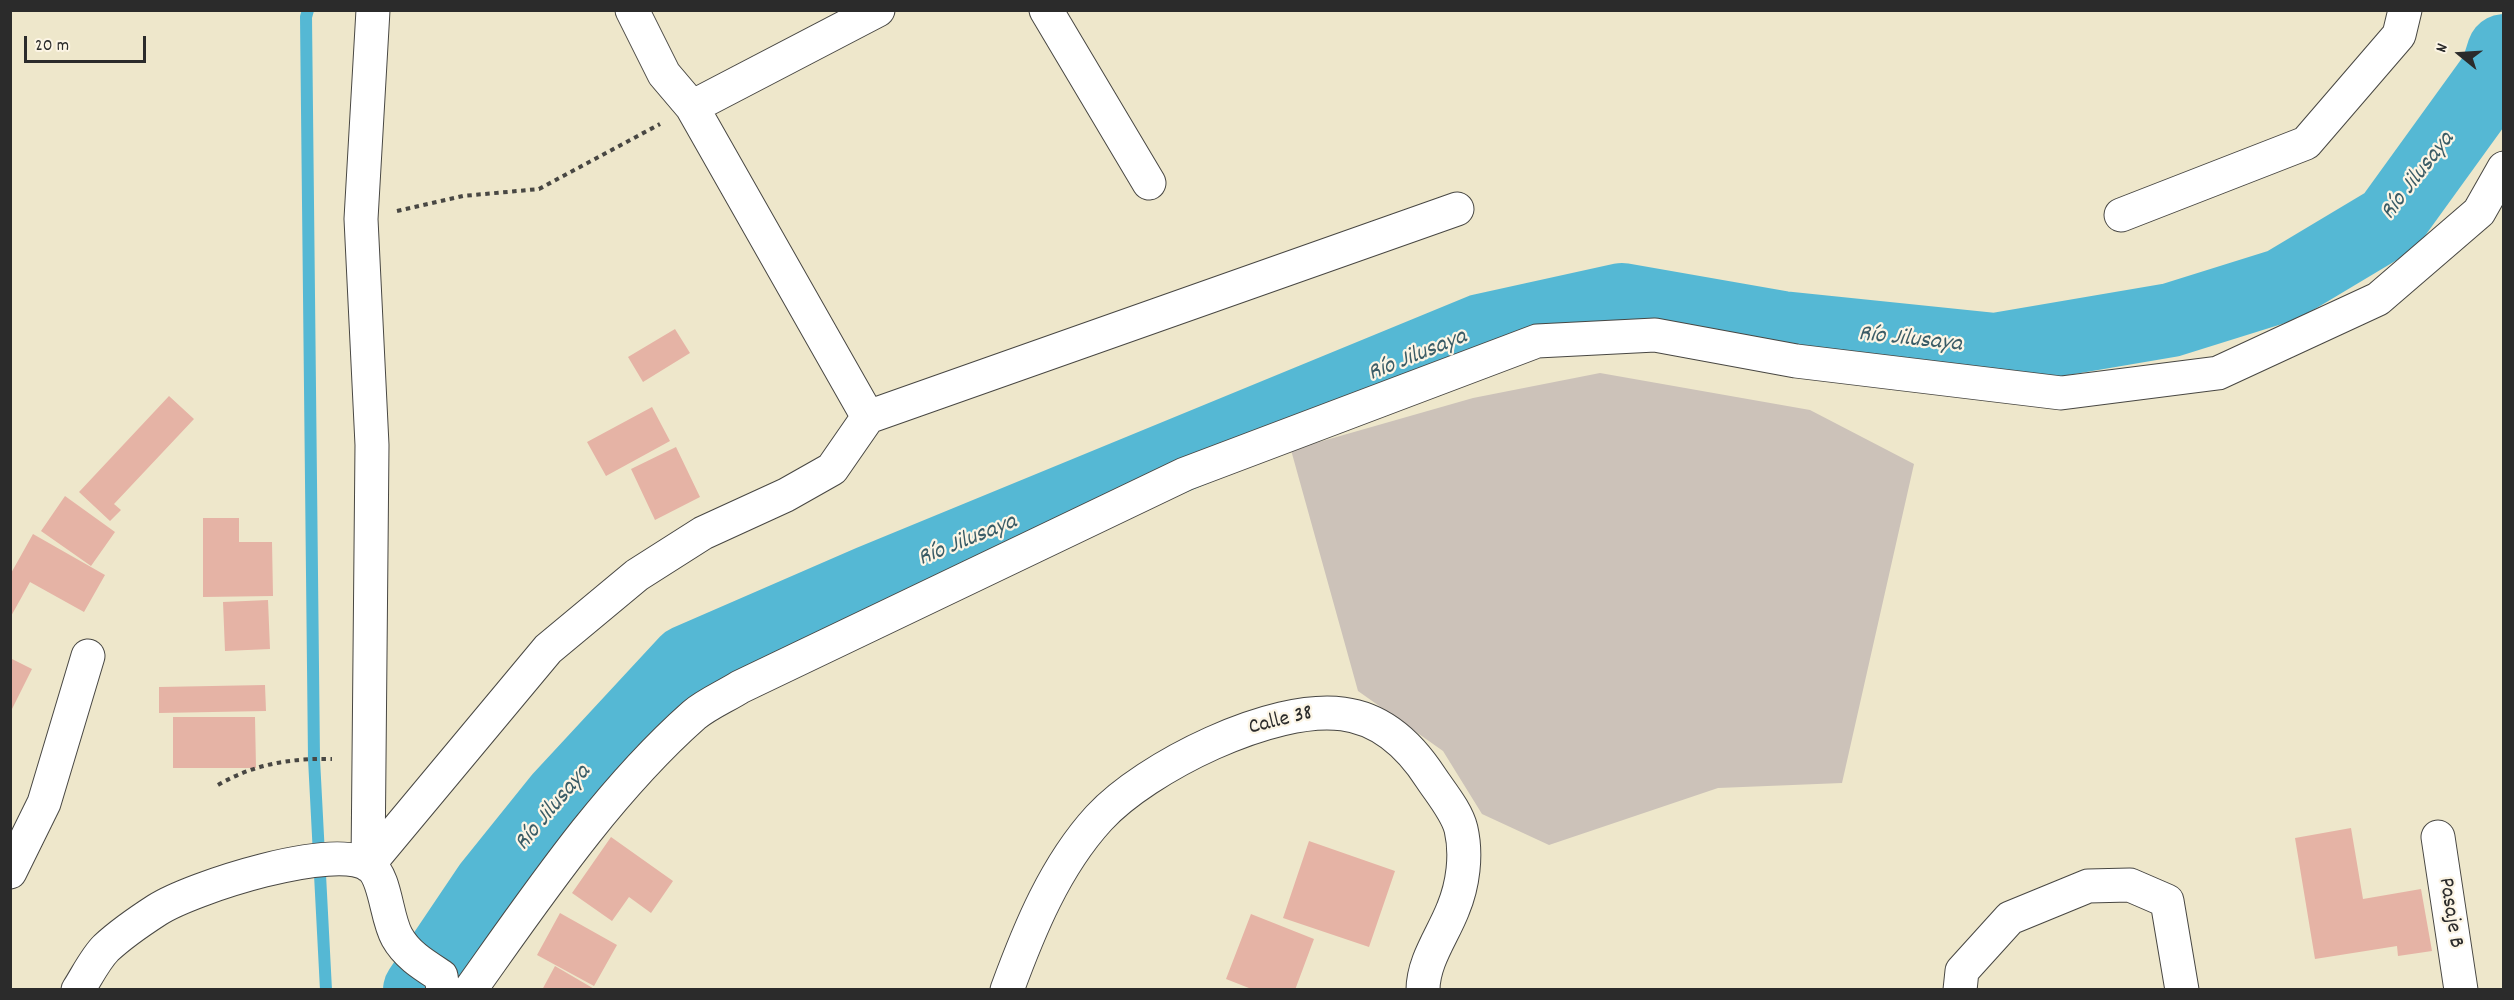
<!DOCTYPE html>
<meta charset="utf-8">
<style>
body{margin:0}
#map{position:relative;width:2514px;height:1000px;overflow:hidden;background:#eee7cb;font-family:Dekko,sans-serif}
canvas{display:block}
.frame{position:absolute;inset:0;border:12px solid #2b2b2b;pointer-events:none}
.north{position:absolute;left:2430px;top:24px;width:60px;height:60px;-webkit-text-stroke:4px #fcf5e5;paint-order:stroke;rotate:288deg;font-size:16px;font-weight:700;line-height:24px;text-align:center;color:#2b2b2b}
.north::after{content:'';display:block;margin:auto;width:21px;height:27px;background:#2b2b2b;clip-path:polygon(50% 0,100% 100%,50% 72%,0 100%)}
.scale{position:absolute;left:24px;top:36px;width:122px;height:27px;box-sizing:border-box;border:3px solid #2b2b2b;border-top:0;padding-left:8px;font-size:18px;line-height:21px;white-space:nowrap;color:#2b2b2b;-webkit-text-stroke:4px #fcf5e5;paint-order:stroke}
</style>
<div id="map">
<canvas width="2514" height="1000"></canvas>
<div class="frame"></div>
<div class="north">N</div>
<div class="scale">20 m</div>
</div>
<script>
const g = document.querySelector('canvas').getContext('2d');
g.lineJoin = 'round';
function paint(path, color) { g.fillStyle = color; g.fill(path, 'evenodd'); }
function trace(path, color, width, dash) { g.strokeStyle = color; g.lineWidth = width; g.lineCap = dash ? 'butt' : 'round'; g.setLineDash(dash || []); g.stroke(path); }
function write(font, color, halo, rows, align = 'center') {
  g.font = font + ' Dekko,sans-serif'; g.lineWidth = 4.5; g.setLineDash([]); g.textBaseline = 'middle'; g.strokeStyle = halo; g.fillStyle = color; for (const [text, x, y, turn = 0] of rows) {
    g.save(); g.translate(x, y); g.rotate((+turn || 0) * Math.PI / 180); g.textAlign = isNaN(turn) ? turn : align; if (halo) g.strokeText(text, 0, 0); g.fillText(text, 0, 0); g.restore();
  }
}
const industrial = new Path2D(`
 M1600 373 1810 410 1914 464 1842 783 1718 788 1549 845 1482 814 1443 751 1358 691 1291 450 1473 398Z`);
const stream = new Path2D(`
 M308 10 306 17 314 759 326 990`);
const river = new Path2D(`
 M420 990 490 886 560 799 687 662 871 582 1481 331 1622 300 1782 328 1995 350 2171 320 2283 285 2390 221 2497 73 2504 51`);
const building = new Path2D(`
 M675 329 690 353 643 382 628 357Z
 M169 396 194 419 114 504 121 510 110 521 79 492Z
 M652 407 670 441 606 476 587 442Z
 M676 447 700 497 655 520 631 469Z
 M65 496 115 532 91 566 41 531Z
 M203 518H239V542H272L273 596 203 597Z
 M33 534 105 575 84 612 30 582 10 618V575Z
 M268 600 270 649 225 651 223 602Z
 M10 658 32 669 10 713Z
 M265 685 266 711 159 713V687Z
 M173 717H255L256 768H173Z
 M2351 828 2363 899 2421 889 2432 951 2398 956 2397 946 2315 959 2295 838Z
 M611 837 673 881 651 913 629 897 612 921 572 893Z
 M1309 841 1395 871 1369 947 1283 918Z
 M560 913 617 945 594 986 537 955Z
 M1251 914 1314 939 1295 990H1254L1226 979Z
 M555 966 596 990H542Z`);
const path = new Path2D(`
 M397 211 463 196 539 189 660 124
 M218 785C254 764 291 758 332 759`);
const minor = new Path2D(`
 M632 10 664 74 692 107 868 417
 M1046 10 1149 183
 M692 107 878 10
 M2121 215 2306 143 2399 35 2405 10
 M2438 837 2461 990
 M368 865 548 649 637 575 703 533 786 495 832 469 868 417 1457 209
 M368 865 372 445 361 219 373 10
 M10 872 44 803 88 656
 M78 990C87 976 95 959 106 948 120 935 140 921 157 910 191 888 336 841 370 866 386 878 386 918 397 937 407 955 424 965 441 976L443 990
 M470 990C537 896 607 792 694 715 707 704 726 696 740 687L1185 474 1537 341 1655 335 1796 361 2061 393 2218 373 2378 299 2479 212 2504 168
 M1007 990C1029 930 1055 866 1099 818 1146 767 1273 704 1343 714 1382 719 1411 747 1431 778 1441 793 1457 812 1461 829 1467 855 1463 885 1453 909 1443 935 1423 961 1423 990
 M1960 990 1962 971 2010 918 2088 886 2130 885 2167 901 2182 990`);
const streetNames = [
 ["Calle 38",1281,722,-14],
 ["Pasaje B",2449,913,81]
];
const waterNames = [
 ["Río Jilusaya",2419,177,-52],
 ["Río Jilusaya",1910,341,6],
 ["Río Jilusaya",1418,357,-22],
 ["Río Jilusaya",968,542,-22],
 ["Río Jilusaya",554,809,-50]
];
paint(industrial, '#ccc2b9');
trace(stream, '#55b8d4', 12);
trace(river, '#55b8d4', 74);
paint(building, '#e5b3a5');
trace(minor, '#484743', 35);
trace(path, '#484743', 4, [4.5, 4.5]);
trace(minor, '#fff', 33);
write('22px', '#2b2b2b', '#fcf5e5', streetNames);
write('italic 24px', '#3a5c66', '#fcf5e5', waterNames);
</script>
